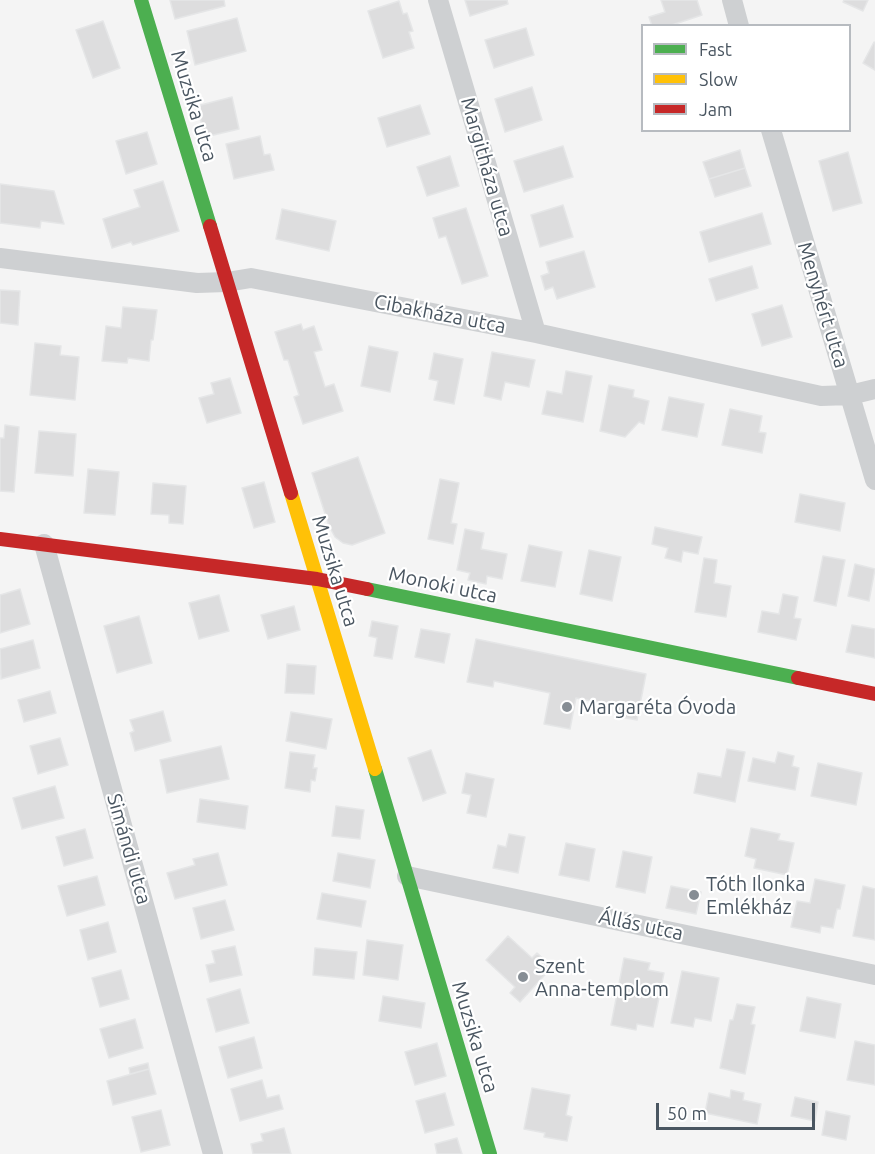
<!DOCTYPE html>
<meta charset="utf-8">
<style>
body{margin:0}
#map{position:relative;width:875px;height:1154px;overflow:hidden;background:#f4f4f4;font-family:Ubuntu,sans-serif}
canvas{display:block}
.legend{position:absolute;left:641px;top:24px;width:210px;height:108px;box-sizing:border-box;background:#fff;border:2px solid #b7bbc0;margin:0;padding:8px 10px;list-style:none;font-size:18px;color:#4a5661}
.legend li{display:flex;align-items:center;gap:12px;height:30px}
.legend b{width:30px;border:2px solid #b7bbc0}
.scale{position:absolute;left:656px;top:1103px;width:159px;height:27px;box-sizing:border-box;border:3px solid #4a5661;border-top:0;padding-left:8px;font-size:18px;line-height:21px;white-space:nowrap;color:#4a5661;-webkit-text-stroke:4px #fff;paint-order:stroke}
</style>
<div id="map">
<canvas width="875" height="1154"></canvas>
<ul class="legend">
<li><b style="height:8px;background:#4caf50"></b>Fast</li>
<li><b style="height:8px;background:#ffc107"></b>Slow</li>
<li><b style="height:8px;background:#c62828"></b>Jam</li>
</ul>
<div class="scale">50 m</div>
</div>
<script>
const g = document.querySelector('canvas').getContext('2d');
g.lineJoin = 'round';
function paint(path, color) { g.fillStyle = color; g.fill(path, 'evenodd'); }
function trace(path, color, width, dash) { g.strokeStyle = color; g.lineWidth = width; g.lineCap = dash ? 'butt' : 'round'; g.setLineDash(dash || []); g.stroke(path); }
function write(font, color, halo, rows, align = 'center') {
  g.font = font + ' Ubuntu,sans-serif'; g.lineWidth = 4.5; g.setLineDash([]); g.textBaseline = 'middle'; g.strokeStyle = halo; g.fillStyle = color; for (const [text, x, y, turn = 0] of rows) {
    g.save(); g.translate(x, y); g.rotate((+turn || 0) * Math.PI / 180); g.textAlign = isNaN(turn) ? turn : align; if (halo) g.strokeText(text, 0, 0); g.fillText(text, 0, 0); g.restore();
  }
}
const building = new Path2D(`
 M170 0H224L225 6 175 19Z
 M465 0H507L508 4 470 16Z
 M661 0H697L702 15 669 26H652L649 17 665 12Z
 M844 0H868L863 11 843 2Z
 M399 1 403 14 407 13 413 31 409 32 414 48 383 58 368 11Z
 M237 18 246 51 195 65 187 31Z
 M103 21 120 68 93 78 76 30Z
 M526 28 534 55 494 68 485 40Z
 M874 42 875 43V70L863 63Z
 M532 87 542 120 505 132 495 99Z
 M232 97 239 129 205 137 197 106Z
 M420 105 430 134 387 147 378 118Z
 M147 132 157 164 126 174 116 141Z
 M260 136 264 155 270 154 274 170 234 179 226 144Z
 M563 146 573 177 524 192 514 161Z
 M740 150 745 168 709 179 703 162Z
 M848 152 862 203 833 211 819 161Z
 M450 156 459 186 427 196 417 167Z
 M745 168 751 186 715 197 709 179Z
 M163 181 179 231 133 245 131 242 112 248 103 219 140 207 134 190Z
 M0 184 54 191 64 224 41 221 40 228 0 223Z
 M563 205 573 237 540 247 531 215Z
 M466 208 488 276 462 284 446 236 439 238 433 218Z
 M282 209 336 221 329 251 276 239Z
 M762 213 771 244 709 262 700 232Z
 M584 251 595 287 557 299 553 287 545 290 541 276 549 273 546 262Z
 M752 266 758 288 716 301 709 279Z
 M0 290 20 291 18 325 0 323Z
 M782 305 792 337 762 346 752 314Z
 M123 307 157 310 153 340H151L149 361 128 358 127 363 102 361 106 326 121 328Z
 M301 324 303 330 314 326 322 350 314 352 325 387 334 384 343 411 303 424 294 397 299 395 288 360H284L275 332Z
 M35 343 61 346 60 355 79 357 75 400 30 395Z
 M369 346 398 352 390 392 361 386Z
 M492 352 535 360 529 387 505 382 501 400 484 396Z
 M434 353 463 359 454 404 434 400 438 381 429 379Z
 M566 371 592 376 583 422 542 414 547 391 562 394Z
 M230 378 241 413 207 423 199 398 214 394 211 383Z
 M609 385 634 390 633 397 649 401 644 424 639 422 625 437 600 431Z
 M669 397 704 404 697 437 662 430Z
 M730 409 762 416 759 432 766 433 762 453 722 445Z
 M5 425 19 427 14 492 0 491V438H4Z
 M39 431 76 434 73 476 35 473Z
 M358 457 385 533 352 545 343 543 335 537 329 526 312 473Z
 M88 469 119 472 115 515 84 513Z
 M440 479 459 483 451 523 457 524 453 544 428 539Z
 M264 482 275 522 254 528 242 488Z
 M153 483 186 486 183 524 169 523V515L151 514Z
 M800 494 845 503 840 531 795 522Z
 M655 527 702 537 698 554 683 551 681 562 665 558 668 548 652 544Z
 M465 529 484 533 481 549 507 554 502 579 487 576 486 584 468 580 470 573 457 570Z
 M529 545 562 552 555 587 521 581Z
 M589 550 621 557 612 601 580 594Z
 M823 556 845 560 836 606 814 601Z
 M704 558 717 560 714 583 731 586 726 617 695 612Z
 M855 564 875 569 869 601 848 596Z
 M20 589 30 624 0 633V595Z
 M783 594 798 597 794 618 801 619 796 640 758 632 762 611 779 614Z
 M219 595 229 631 199 639 189 603Z
 M294 606 300 630 268 639 261 615Z
 M139 616 152 663 117 673 104 626Z
 M372 621 398 626 392 659 374 656 377 638 369 636Z
 M852 625 875 629V658L846 652Z
 M421 629 450 634 444 663 415 657Z
 M476 639 646 674 637 720 615 716 617 706 576 698 570 729 544 724 550 693 494 681 493 687 467 682Z
 M33 640 40 668 1 679 0 649Z
 M287 664 316 666 314 694 285 693Z
 M50 691 56 713 24 722 18 700Z
 M163 711 171 741 135 751 130 733 134 731 130 720Z
 M291 712 332 719 326 749 286 741Z
 M60 738 68 765 38 774 30 746Z
 M221 746 229 779 167 793 160 760Z
 M727 749 745 752 735 802 694 793 698 773 721 777Z
 M431 750 446 793 423 801 408 758Z
 M290 752 315 755 313 768H317L315 781 311 780 310 792 285 788Z
 M778 752 794 756 792 766 799 768 795 790 748 781 753 758 775 763Z
 M818 763 862 773 856 805 811 796Z
 M466 773 494 779 486 817 467 813 471 795 462 793Z
 M55 786 64 818 22 829 13 798Z
 M200 799 248 806 245 829 197 822Z
 M336 806 364 810 360 839 332 836Z
 M751 828 780 834 778 840 794 843 787 875 754 868 756 859 745 856Z
 M85 829 93 858 64 866 56 837Z
 M509 834 525 837 518 873 493 868 498 845 506 847Z
 M566 843 595 849 589 881 559 875Z
 M623 851 652 857 645 893 616 887Z
 M218 853 227 885 175 899 167 873 195 865 193 859Z
 M338 853 375 860 370 888 333 881Z
 M97 876 105 905 67 916 58 886Z
 M815 879 845 885 840 909H837L833 928 821 926 820 933 791 927 797 901 810 903Z
 M671 886 701 892 696 914 666 908Z
 M863 886 875 889V940L853 936Z
 M322 893 366 901 361 927 317 919Z
 M225 900 234 930 201 939 193 908Z
 M108 922 116 952 88 960 80 930Z
 M508 936 532 958 537 953 552 967 520 1002 510 993 515 987 486 960Z
 M367 940 403 945 398 980 363 975Z
 M235 946 242 975 210 982 206 965 215 963 212 951Z
 M315 948 357 952 354 979 313 975Z
 M624 958 650 963 648 970 664 973 653 1027 637 1024 636 1030 611 1025Z
 M121 970 129 999 100 1007 92 978Z
 M682 971 719 978 711 1021 695 1018 693 1027 671 1023Z
 M240 989 249 1023 216 1032 207 999Z
 M383 996 425 1003 421 1028 379 1021Z
 M807 997 841 1004 835 1038 800 1031Z
 M737 1004 755 1007 751 1024 755 1025 745 1074 720 1068 730 1020H733Z
 M135 1019 143 1048 109 1058 100 1029Z
 M254 1037 262 1068 228 1078 219 1047Z
 M855 1041 875 1045V1085L847 1080Z
 M437 1043 446 1076 415 1085 405 1052Z
 M148 1063 149 1069 130 1074 129 1068Z
 M149 1069 156 1094 113 1105 107 1081Z
 M262 1080 267 1098 279 1095 283 1109 240 1121 231 1089Z
 M532 1088 570 1095 566 1115 572 1117 567 1141 544 1137 545 1133 524 1129Z
 M731 1090 744 1093 743 1100 761 1104 757 1124 705 1113 709 1093 730 1098Z
 M445 1093 454 1125 425 1133 416 1101Z
 M795 1097 818 1102 815 1121 791 1116Z
 M161 1110 170 1145 141 1152 132 1117Z
 M826 1111 850 1116 846 1140 822 1135Z
 M284 1128 291 1154H253L251 1144 263 1141 261 1134Z
 M457 1138 462 1154H437L435 1144Z`);
const street = new Path2D(`
 M438 0 536 333
 M732 0 739 26
 M771 130 875 480
 M0 258 197 283 227 282 251 278 536 333 821 396 850 395 875 389
 M44 544 213 1154
 M407 876 875 975`);
const fast = new Path2D(`
 M141 0 210 226
 M367 589 798 678
 M375 769 490 1154`);
const slow = new Path2D(`
 M291 493 375 769`);
const jam = new Path2D(`
 M210 226 291 493
 M0 539 317 579 367 589
 M798 678 875 694`);
const markers = [
 [567,707,6,"#868d94"],
 [694,895,6,"#868d94"],
 [523,977,6,"#868d94"]
];
const streetNames = [
 ["Muzsika utca",194,106,73],
 ["Margitháza utca",487,167,74],
 ["Menyhért utca",823,305,73],
 ["Cibakháza utca",440,314,11],
 ["Muzsika utca",335,571,73],
 ["Monoki utca",443,585,12],
 ["Simándi utca",129,849,74],
 ["Állás utca",641,925,12],
 ["Muzsika utca",475,1037,73]
];
const poiNames = [
 ["Margaréta Óvoda",579,707],
 ["Tóth Ilonka",706,884],
 ["Emlékház",706,907],
 ["Szent",535,966],
 ["Anna-templom",535,989]
];
paint(building, '#ddddde');
trace(building, '#e5e6e7', 1.5);
trace(street, '#ced0d2', 20);
trace(fast, '#4caf50', 14);
trace(slow, '#ffc107', 14);
trace(jam, '#c62828', 14);
for (const [x, y, r, color] of markers) { const dot = new Path2D(); dot.arc(x, y, r, 0, 2 * Math.PI); g.fillStyle = color; g.fill(dot); trace(dot, '#fff', 2); }
write('20px', '#4a5661', '#fff', streetNames);
write('20px', '#4a5661', '#fff', poiNames, 'left');
</script>
